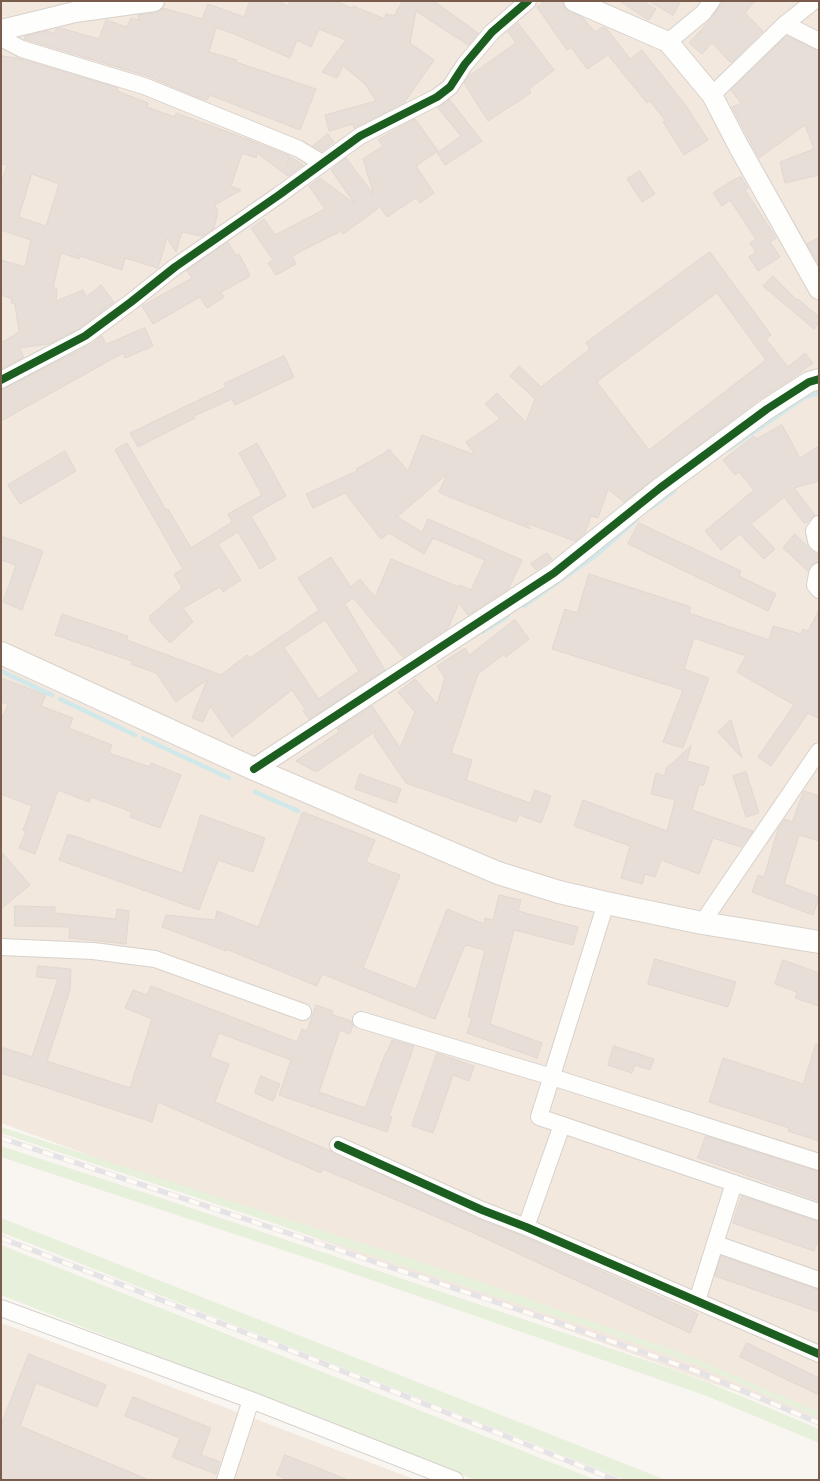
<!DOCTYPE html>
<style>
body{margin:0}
#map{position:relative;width:820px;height:1481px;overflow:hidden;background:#f9f5f0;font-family:"Nunito Sans",sans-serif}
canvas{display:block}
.frame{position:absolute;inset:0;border:2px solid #7a5c4d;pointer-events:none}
</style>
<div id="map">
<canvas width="820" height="1481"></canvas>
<div class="frame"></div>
</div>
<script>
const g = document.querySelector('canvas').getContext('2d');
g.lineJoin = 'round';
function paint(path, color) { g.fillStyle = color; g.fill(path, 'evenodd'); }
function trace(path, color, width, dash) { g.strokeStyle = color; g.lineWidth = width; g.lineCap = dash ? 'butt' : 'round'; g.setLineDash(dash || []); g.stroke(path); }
const residential = new Path2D(`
 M1 1H819V1422L1 1123Z
 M1 1323 37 1336 416 1480H1Z`);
const green = new Path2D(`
 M1 1127 464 1276 684 1354 819 1412V1418L702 1367 603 1332 1 1133Z
 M1 1146 155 1196 672 1369 707 1382 819 1429V1443L707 1396 322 1263 1 1157Z
 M1 1218 666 1480H625L1 1232Z
 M1 1245 596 1480H475L1 1295Z`);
const stream = new Path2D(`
 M729 449 805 397 819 393
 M651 508 674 491
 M524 606 595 556 637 519
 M482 632 508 616
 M1 671 52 695
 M60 699 135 735
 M143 738 229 778
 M255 792 298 811`);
const building = new Path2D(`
 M250 1H278L288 6 290 1H335L352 8 353 6 385 19 386 14 394 16 402 2 401 1H434L478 33 468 45 416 11 410 43 434 60 404 103 354 128 353 124 329 131 325 115 376 101 365 84 343 66 337 78 322 72 346 40 319 29 311 47 297 40 290 58 232 33 216 28 209 52 237 60 236 62 316 89 300 130 210 95 207 100 197 97 147 76 24 39 25 36 47 31 55 34 56 29 60 28 99 39 106 20 127 27 131 18 139 20 138 15 156 13 163 8 202 19 208 4 244 17Z
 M546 1H562L565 8 583 18 595 32 603 27 607 29 630 59 642 50 687 107 708 140 684 155 663 122 665 120 650 101 647 103 608 55 587 69 571 47 567 50 537 7Z
 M620 1H643L656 9 649 20Z
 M649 1H681L673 15Z
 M724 1H755L745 13 763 31 731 63 712 43 702 54 689 43 711 19Z
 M518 23 554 70 529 89 531 93 488 121 464 83 469 76 516 43 508 32Z
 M787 36 819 51V175L785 183 780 162 814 149 805 125 759 158 732 107 741 103 731 90Z
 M1 56 18 58 118 88 117 91 148 103 147 107 175 117 176 113 250 140 290 156 287 164 291 161 289 158 291 157 303 165 288 176 257 153 256 158 242 153 231 186 241 190 215 205 218 212 214 228 202 236 182 232 176 252 167 238 158 268 125 258 122 270 77 255 80 259 61 253 53 288H57L56 301 83 290 86 297 101 285 114 302 80 328 48 344 19 348 24 357 1 369V343L19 332 15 304 11 303 12 299 1 295V260L25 267 31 240 1 230V183L7 165 1 164ZM32 174 59 184 46 226 19 217Z
 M450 100 482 141 445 165 437 153 461 136 438 108Z
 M415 119 438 151 416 166 434 193 420 203 416 198 387 217 380 207 343 234 341 231 292 256 296 264 276 275 268 263 273 260 251 228 264 219 275 235 325 209 309 186 320 178 355 204 331 170 346 158 374 195 363 159 383 146 378 140Z
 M328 134 334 142 322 151 313 146Z
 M640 171 655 194 642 202 627 179Z
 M741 177 748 188 745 190 776 238 770 242 780 257 758 271 749 257 756 252 750 243 756 239 730 200 722 206 713 193 733 180Z
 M819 238V264L807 244Z
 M228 242 236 256 239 254 249 273V277L221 292 224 297 207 308 200 297 153 324 142 306 192 278 187 271Z
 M710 252 771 335 766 339 788 367 805 353 813 363 790 380 760 399 624 502 608 489 598 518 591 516 585 533 575 541 526 523 531 529 447 496 439 492 447 474 397 517 422 532 428 519 522 560 509 588 468 615 459 603 448 628 403 657 353 598 345 604 385 670 309 719 303 711 305 709 292 690 232 737 210 706 203 722 192 718 207 680 176 702 156 673 131 664 132 661 55 635 62 614 128 636 127 640 221 675 247 655 250 658 319 610 298 578 331 557 351 587 360 579 375 597 391 559 459 587 460 585 471 590 485 560 433 538 424 554 389 533 381 539 345 493 313 508 306 494 357 471 356 469 383 454 389 449 408 471 422 435 475 455 466 442 500 419 485 404 497 393 526 422 535 399 510 376 519 366 541 387 590 349 586 343ZM717 293 766 360 649 450 597 382ZM325 620 359 671 319 699 284 648Z
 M773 276 797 300 798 299 819 317V323L814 329 763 286Z
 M145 328 153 346 125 358 123 353 1 421V390L90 345 102 336 106 344Z
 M284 356 294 377 235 405 232 399 194 416 195 418 138 447 130 433 226 387 224 384Z
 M782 425 800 458 819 446V481L794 488 815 515 805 524 784 497 751 524 775 549 764 559 740 534 721 550 705 531 754 490 739 472 735 475 723 460 754 436 756 439Z
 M127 443 166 510 168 509 191 548 232 522 228 514 262 495 239 453 257 443 286 496 251 516 276 559 260 569 238 532 218 544 241 580 223 592 220 587 183 608 193 622 170 643 150 621V616L182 588 174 574 183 569 115 450Z
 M65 451 76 471 20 504 8 485Z
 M639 523 741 571 739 576 776 594 768 611 628 544Z
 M795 534 812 551 819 555V561L811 565 808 571 783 548Z
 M1 536 43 551 22 610 3 602 16 565 1 560Z
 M547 553 552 559 536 570 531 564Z
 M589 574 691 607 689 613 769 640 773 626 801 634 803 629 808 631 819 610V719L808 713 771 766 758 757 794 705 737 672 746 656 694 638 684 669 709 678 683 748 663 742 683 690 552 649 565 609 577 613Z
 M515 620 529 639 506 657 504 654 478 674 451 753 472 760 466 780 530 803 535 790 551 796 541 823 519 815 516 822 406 783 374 736 376 731 316 772 296 761 339 732 337 729 372 706 400 748 415 712 398 692 415 679 437 704 445 678 437 666 465 648 469 655Z
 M1 678 46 695 41 706 73 718 69 728 112 745 109 753 150 767 151 763 181 775 160 828 130 817 132 812 91 797 89 802 58 790 35 854 19 848 26 831 23 830 32 806 1 794V720L8 704 1 702Z
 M731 720 742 758 718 732Z
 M691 746 687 761 709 767 704 785H699L692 810 753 831 741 847 713 838 699 874 661 860 655 877 645 874 642 884 621 878 630 846 574 826 583 800 667 831 675 800 651 794 656 773 665 776 666 769Z
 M746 772 759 813 746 817 733 776Z
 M360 774 401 789 396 803 355 789Z
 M804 791 819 796V841L799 835 784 884 819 897 813 915 752 892 758 875 764 877 778 829 785 819 792 822Z
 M303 812 375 840 366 862 400 875 363 968 416 989 447 909 484 924 485 918 493 920 499 895 521 900 518 911 578 927 573 945 514 930 490 1024 542 1043 537 1058 467 1033 472 1018 468 1017 485 950 465 945 435 1019 322 974 317 986 226 949V951L162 927 166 915 215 920 217 911 258 927Z
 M201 815 265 838 253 872 218 860 199 910 59 860 68 834 182 873Z
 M1 851 30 885 1 909Z
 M15 906 55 907V913L116 919 117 909 129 911 126 944 69 938 70 927 15 926Z
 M655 959 736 982 728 1007 648 984Z
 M783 960 819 973V1006L795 998 797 992 775 984Z
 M38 966 71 969 70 990 47 1061 130 1088 152 1019 125 1008 133 990 147 995 151 986 297 1042 302 1029 307 1031 316 1005 333 1011 331 1014 351 1021 353 1025 350 1034 340 1030 319 1092 365 1108 386 1052H387L392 1040 414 1046 389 1116 392 1117 387 1132 279 1095 291 1060 219 1033 210 1057 229 1064 215 1102 331 1151 478 1219 522 1236 698 1314 690 1333 465 1229 323 1169 321 1173 158 1102 152 1122 1 1073V1047L32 1057 58 979 37 977Z
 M816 1044 819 1045V1141L788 1131 789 1128 709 1102 723 1058 803 1084Z
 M614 1046 654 1059 650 1070 635 1065 632 1073 608 1065Z
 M437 1053 474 1066 469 1081 453 1075 433 1133 412 1126Z
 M261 1076 280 1084 273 1101 255 1093Z
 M706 1136 819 1172V1201L698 1158Z
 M742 1196 819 1222V1238L814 1251 733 1223Z
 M721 1256 819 1290V1312L715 1276Z
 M747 1343 819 1378V1395L740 1357Z
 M29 1354 106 1385 97 1407 36 1383 20 1426 149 1480H1V1425Z
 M133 1397 211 1428 201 1455 220 1462 216 1474 172 1457 180 1438 125 1416Z
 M285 1455 346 1479V1480H288L277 1475Z`);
const minor = new Path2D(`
 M785 24 819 41
 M1 38 22 49 144 86 299 149 322 163
 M668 42 703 13 712 1
 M712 95 785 24 814 1
 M1 380 85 336 131 302 175 267 279 195 360 136 437 97 450 87 465 64 492 32 528 1
 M819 524 814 531 816 541 819 544
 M819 571 817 574 815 585 819 590
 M606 903 539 1117 819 1212
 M702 923 819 751
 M1 947 93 951 155 959 303 1012
 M361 1020 552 1077 819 1162
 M338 1145 482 1210 526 1227 819 1354
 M526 1227 562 1125
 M716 1244 819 1280
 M697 1301 734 1183
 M1 1308 251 1400 455 1480
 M225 1480 251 1400`);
const tertiary = new Path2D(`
 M574 1 668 42 712 95 739 147 819 289
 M1 30 75 12 154 1
 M254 769 554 573 660 488 767 409 809 382 819 379`);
const secondary = new Path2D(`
 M1 653 254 769 498 873 559 892 606 903 702 923 819 942`);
const rail = new Path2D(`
 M1 1138 568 1326 696 1371 819 1423
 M1 1238 267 1341 616 1480`);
const cycleway = new Path2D(`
 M1 380 85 336 131 302 175 267 279 195 360 136 437 97 450 87 465 64 492 32 528 1
 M254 769 554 573 660 488 767 409 809 382 819 379
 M338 1145 482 1210 526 1227 819 1354`);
paint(residential, '#f2e8de');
paint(green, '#e7f0db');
trace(stream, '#d0e8ea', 4.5);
paint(building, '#e6ded7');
trace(building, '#e2d8d2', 1);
trace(minor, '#d7d1cb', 18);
trace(tertiary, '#d7d1cb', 22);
trace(secondary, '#d9d2cb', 24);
trace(minor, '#fefefd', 16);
trace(tertiary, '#fefefd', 20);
trace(secondary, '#fefefd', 22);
trace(rail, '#e6e3e7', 5.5);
trace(rail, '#fffaf3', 4, [11]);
trace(cycleway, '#1b5e20', 8);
</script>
